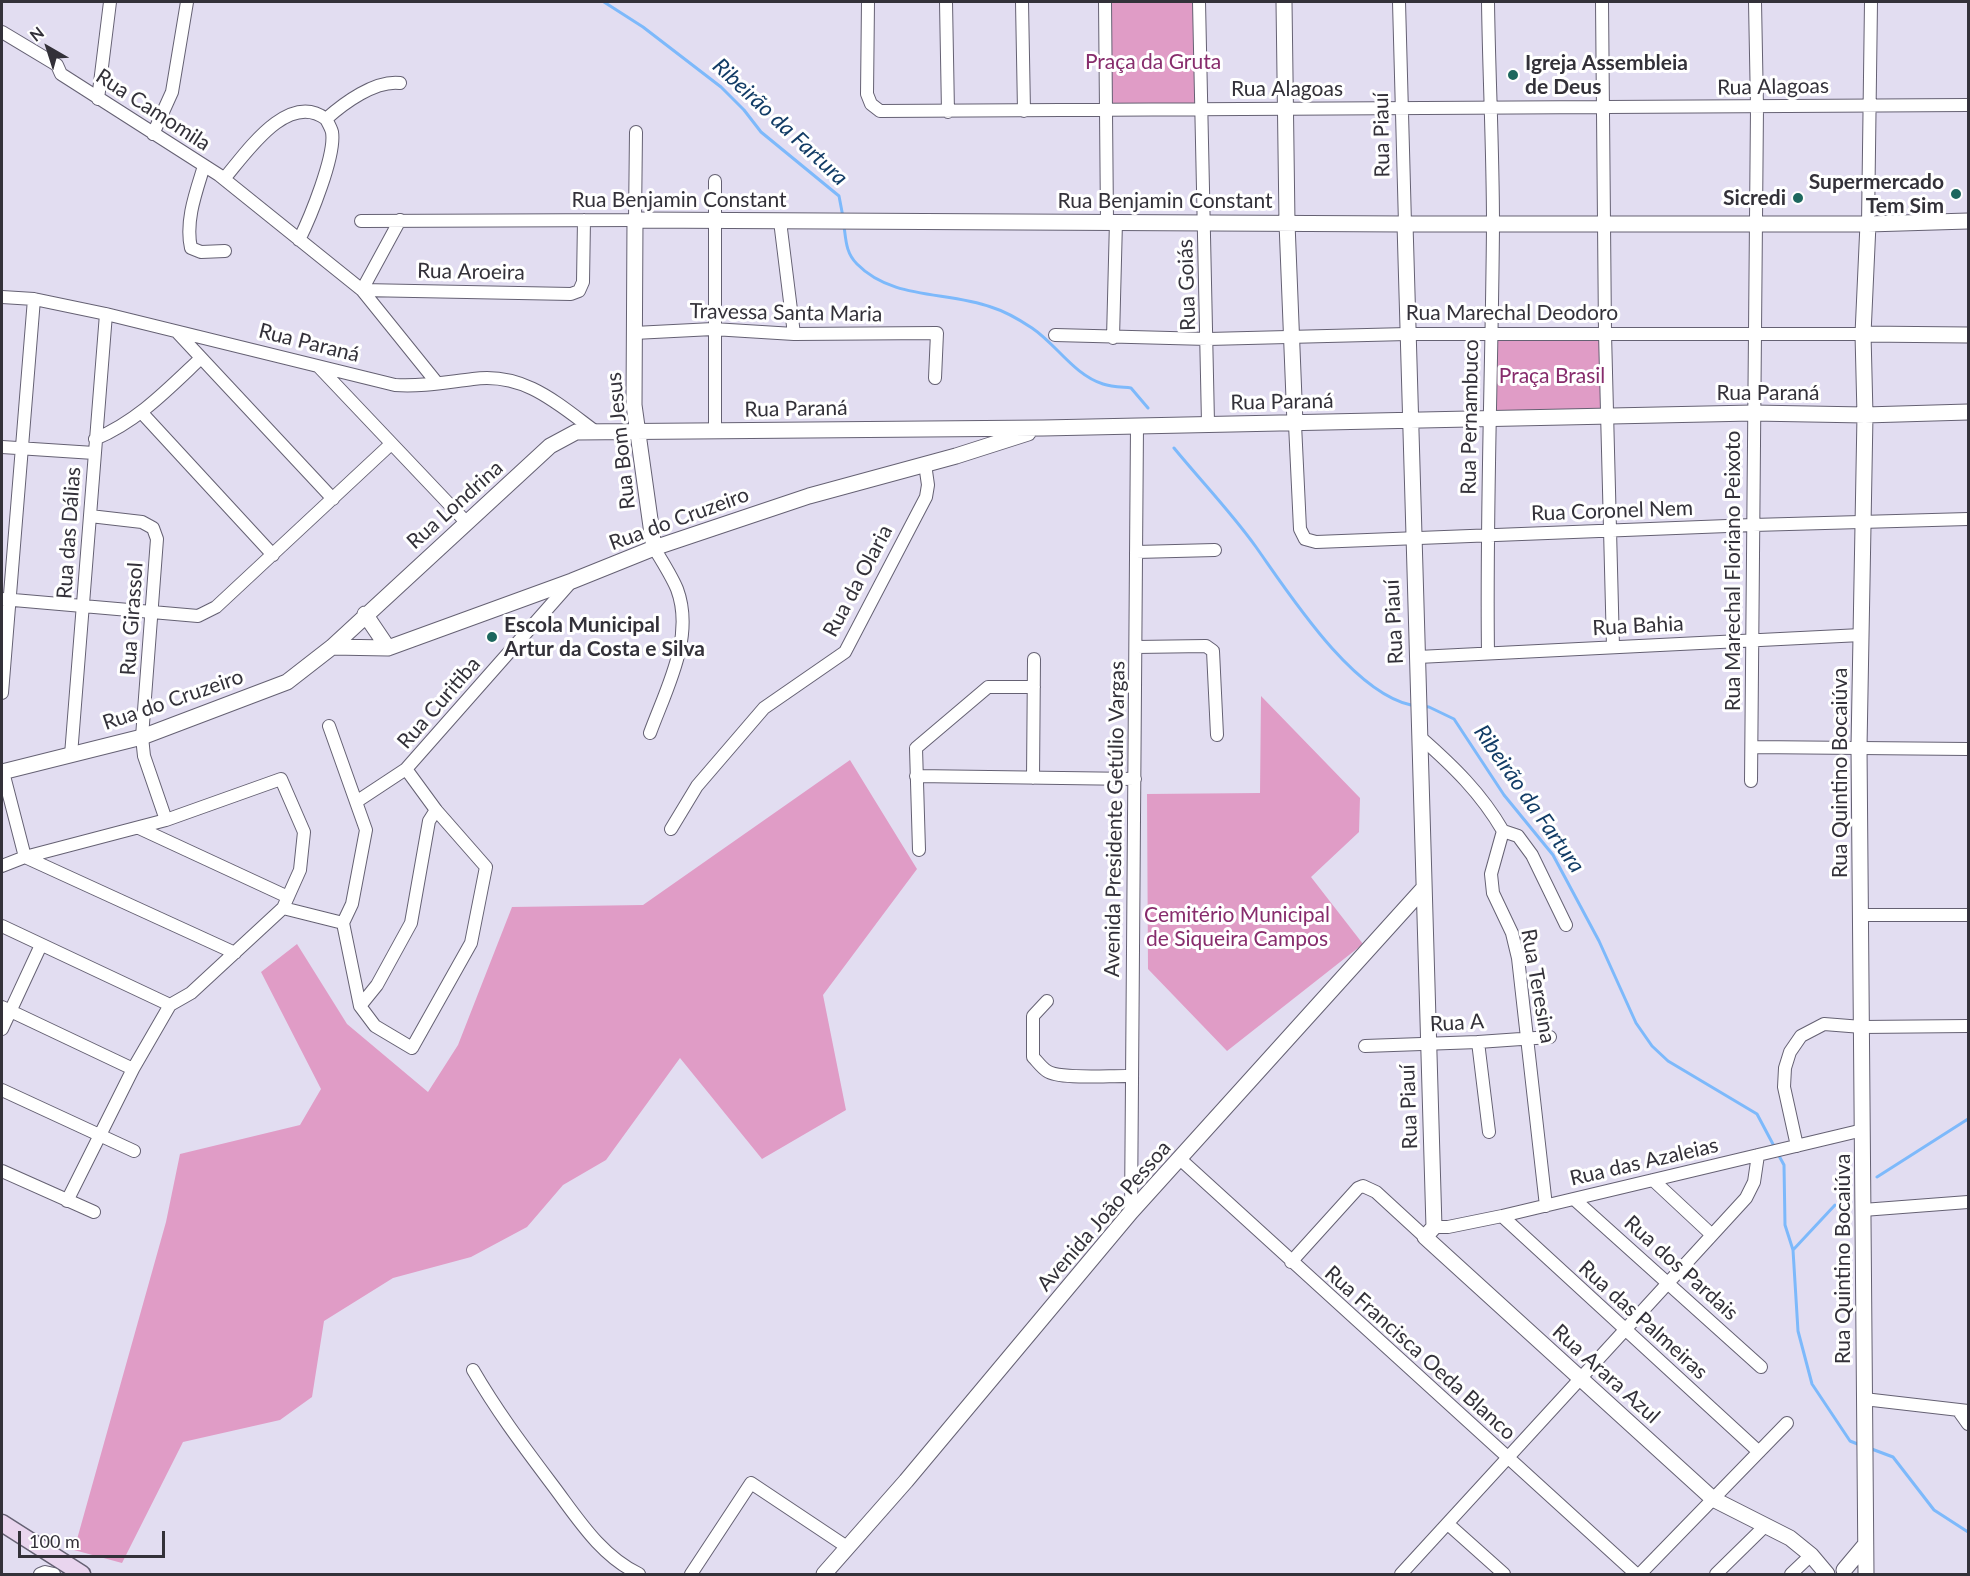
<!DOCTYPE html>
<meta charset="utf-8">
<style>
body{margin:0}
#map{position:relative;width:1970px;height:1576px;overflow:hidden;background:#e2ddf1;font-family:Lato,sans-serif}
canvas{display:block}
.frame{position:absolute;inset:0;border:3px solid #333139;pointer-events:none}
.north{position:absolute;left:18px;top:18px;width:60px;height:60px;-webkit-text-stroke:4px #fff;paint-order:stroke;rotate:321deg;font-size:16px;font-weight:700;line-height:24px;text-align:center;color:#333139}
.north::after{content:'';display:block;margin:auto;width:21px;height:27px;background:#333139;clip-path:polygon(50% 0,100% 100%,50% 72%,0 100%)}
.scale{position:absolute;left:18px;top:1531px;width:147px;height:27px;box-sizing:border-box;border:3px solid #333139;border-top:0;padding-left:8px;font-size:18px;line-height:21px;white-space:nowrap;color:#333139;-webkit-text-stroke:4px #fff;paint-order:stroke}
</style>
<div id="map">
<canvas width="1970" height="1576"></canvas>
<div class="frame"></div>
<div class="north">N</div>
<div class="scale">100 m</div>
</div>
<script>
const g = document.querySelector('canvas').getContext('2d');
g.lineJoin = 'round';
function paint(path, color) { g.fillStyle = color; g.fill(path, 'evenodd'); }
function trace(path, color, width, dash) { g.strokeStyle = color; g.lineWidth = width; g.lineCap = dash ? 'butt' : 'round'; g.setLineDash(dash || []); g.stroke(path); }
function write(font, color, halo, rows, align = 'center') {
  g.font = font + ' Lato,sans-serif'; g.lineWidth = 6; g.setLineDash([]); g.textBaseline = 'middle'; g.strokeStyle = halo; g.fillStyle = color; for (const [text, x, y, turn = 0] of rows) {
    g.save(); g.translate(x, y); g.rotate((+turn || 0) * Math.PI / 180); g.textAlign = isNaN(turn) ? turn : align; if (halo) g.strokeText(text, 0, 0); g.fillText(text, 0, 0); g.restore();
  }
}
const green = new Path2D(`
 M1109 2H1195L1199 105 1109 108Z
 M1603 336 1606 413 1494 417 1493 337Z
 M1261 696 1360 798 1359 832 1311 877 1363 944 1227 1051 1148 969 1147 794 1260 793Z
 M850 760 917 869 823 995 846 1110 762 1159 680 1058 606 1160 563 1185 527 1227 471 1257 393 1278 324 1321 312 1397 280 1420 183 1442 122 1563 74 1550 166 1222 180 1154 300 1125 321 1089 261 972 297 944 347 1024 428 1092 458 1045 512 907 643 905Z`);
const stream = new Path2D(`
 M604 2 643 27 721 87 744 110 761 132 839 196 843 217
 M844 226C846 241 846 253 857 264 892 300 947 291 991 307 1004 311 1020 320 1032 328 1056 344 1074 375 1103 384 1112 387 1122 387 1131 388L1148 408
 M1174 448C1201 481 1231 512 1256 547 1290 595 1352 692 1411 705
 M1421 706 1429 707 1454 719 1504 795 1553 855 1599 941 1636 1023 1652 1046 1668 1061 1757 1114 1775 1148
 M1778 1154 1784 1165 1785 1225 1793 1250 1798 1331 1812 1384 1850 1441 1860 1445
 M1877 1177 1968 1119
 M1793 1250 1835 1205
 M1869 1448 1893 1457 1934 1510 1968 1532`);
const minor = new Path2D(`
 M868 2 867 94 871 104 880 111 1968 105
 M946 2 948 112
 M1022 2 1024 111
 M1105 2 1107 221
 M1199 2 1208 423
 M1399 2 1405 224
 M1602 2 1605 333 1613 647
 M2 32 57 65 61 74 219 175 362 290 437 383
 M98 99 110 2
 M153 134 172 92 187 2
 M204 166C196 192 185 221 191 248L201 252 225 251
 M224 179C246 153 288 90 326 119
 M715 181V431
 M400 220 362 290 571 294 579 291 583 282 584 220
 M361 221 635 220 636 132
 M780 221 794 334
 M1868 224 1871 2
 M299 240C310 218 336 155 332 132 331 128 328 123 326 119 344 103 375 80 400 83
 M2 297 34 299 106 314 395 385C421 387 447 382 473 379 524 372 557 403 596 432
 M177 332 333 499
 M634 333 713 329 794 334 937 333 935 378
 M1055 335 1208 339 1407 334H1863
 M1113 338 1116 221
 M319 367 467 523
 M142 413 273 555
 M1295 424 1300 529 1305 539 1316 542 1753 525 1968 519
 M95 439C138 421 168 389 201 358
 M2 447 94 453
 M90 516 142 522 153 528 157 539 142 737 144 756 166 820
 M1136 552 1215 550
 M2 599 198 616 216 607 391 444
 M1136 647 1206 646 1213 651 1217 735
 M1488 653C1486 510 1492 368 1493 225 1493 150 1489 76 1488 2
 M1418 657 1861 635
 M2 693 34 299
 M329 726 366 830 352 904 343 923 360 1006 375 1026 412 1048 471 943 486 867 436 810 406 769
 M650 733C666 689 695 637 677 589 671 575 662 561 654 548
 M1420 737C1453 766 1481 793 1503 831L1491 874 1493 893 1512 933 1518 958 1546 1206
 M1752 747 1968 749
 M71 755 106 314
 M3 772 25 857 235 953
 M916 776 1135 779
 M1033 778 1034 659
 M1751 781 1757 107 1755 2
 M356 802 406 769 571 582
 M139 828 288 897
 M671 829 697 786 764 708 845 652 926 497 928 485 925 464
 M1503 831 1518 836 1532 855 1566 925
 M919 850 916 748 988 687H1034
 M2 866 25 857 166 820 281 779 304 832 300 870 283 908 191 993 170 1005 133 1069 67 1201
 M283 908 343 923
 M1862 915H1968
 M2 926 170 1005
 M1047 1001 1033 1016V1057C1037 1061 1042 1068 1047 1071 1060 1080 1113 1075 1132 1076
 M360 1006 377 985 411 923 429 821 436 810
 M2 1007 133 1069
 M2 1029 41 945
 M1478 1042 1489 1132
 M1365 1046 1478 1042 1550 1037
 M2 1090 134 1151
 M1797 1146 1784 1087 1785 1068 1790 1052 1801 1036 1824 1024 1862 1027 1968 1026
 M1180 1159 1636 1574
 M2 1171 94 1212
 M1653 1180 1712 1235
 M1574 1199 1761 1367
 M1863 1210 1968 1202
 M1131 1212 1137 426
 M1502 1216 1759 1452
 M1434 1227H1448L1502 1216 1863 1130
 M1291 1262 1358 1188 1363 1186 1376 1192 1425 1237
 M473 1370C498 1413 524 1447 554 1487 578 1519 601 1556 639 1574
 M1864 1399 1968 1411
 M1958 1410 1968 1424
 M1448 1524 1504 1574
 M40 1574 45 1572 54 1574
 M691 1574 751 1483 847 1547
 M1401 1574 1746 1198 1754 1182 1758 1155
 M1640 1574 1787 1423
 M1716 1574 1766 1525
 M1791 1574 1811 1555`);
const tertiary = new Path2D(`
 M1284 2 1287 223 1295 424
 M1405 224C1412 558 1423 892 1434 1227L1425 1237 1713 1499 1790 1538 1811 1555 1827 1574
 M1863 334 1968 335
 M654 548 634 405 635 220 1405 224H1868L1968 221
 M365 614 388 648
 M332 647 388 648 572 581 654 548 809 496 956 456 1028 433
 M2 772 142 737 287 682 332 647 550 446 576 432 1043 428 1753 413 1865 415 1968 412
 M1844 1570 1865 1545
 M824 1574 906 1481 1131 1212 1422 890
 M1866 1574 1859 747 1865 415 1863 334 1868 224`);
const secondary = new Path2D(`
 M2 1523 82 1574`);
const markers = [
 [1513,75,6,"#1d675e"],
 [1956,194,6,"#1d675e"],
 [1798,198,6,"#1d675e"],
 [492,637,6,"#1d675e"]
];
const parkNames = [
 ["Praça da Gruta",1153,62],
 ["Praça Brasil",1552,376],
 ["Cemitério Municipal",1237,915],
 ["de Siqueira Campos",1237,939]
];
const poiNames = [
 ["Igreja Assembleia",1525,63],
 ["de Deus",1525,87],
 ["Supermercado",1944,182,"right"],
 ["Tem Sim",1944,206,"right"],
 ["Sicredi",1786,198,"right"],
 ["Escola Municipal",504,625],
 ["Artur da Costa e Silva",504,649]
];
const streetNames = [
 ["Rua Alagoas",1773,87,-1],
 ["Rua Alagoas",1287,89],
 ["Rua Camomila",153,110,33],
 ["Rua Piauí",1382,135,-91],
 ["Rua Benjamin Constant",679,200],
 ["Rua Benjamin Constant",1165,201],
 ["Rua Aroeira",471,272,1],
 ["Rua Goiás",1187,285,-92],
 ["Travessa Santa Maria",786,313,1],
 ["Rua Marechal Deodoro",1512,313],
 ["Rua Paraná",309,343,14],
 ["Rua Paraná",1768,393],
 ["Rua Paraná",1282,402,-1],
 ["Rua Paraná",796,409,-1],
 ["Rua Pernambuco",1470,417,-89],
 ["Rua Bom Jesus",621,441,-96],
 ["Rua Londrina",455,505,-42],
 ["Rua Coronel Nem",1612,511,-2],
 ["Rua do Cruzeiro",679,519,-20],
 ["Rua das Dálias",69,533,-86],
 ["Rua Marechal Floriano Peixoto",1733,571,-90],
 ["Rua da Olaria",858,581,-62],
 ["Rua Girassol",132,619,-86],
 ["Rua Piauí",1394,622,-93],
 ["Rua Bahia",1638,626,-3],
 ["Rua do Cruzeiro",173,700,-19],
 ["Rua Curitiba",439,703,-49],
 ["Rua Quintino Bocaiúva",1840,773,-90],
 ["Avenida Presidente Getúlio Vargas",1115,819,-89],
 ["Rua Teresina",1538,986,80],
 ["Rua A",1457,1023,-3],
 ["Rua Piauí",1409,1107,-92],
 ["Rua das Azaleias",1644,1162,-13],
 ["Avenida João Pessoa",1104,1216,-49],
 ["Rua Quintino Bocaiúva",1843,1259,-90],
 ["Rua dos Pardais",1681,1268,42],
 ["Rua das Palmeiras",1643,1320,42],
 ["Rua Francisca Oeda Blanco",1420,1353,42],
 ["Rua Arara Azul",1606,1374,42]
];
const waterNames = [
 ["Ribeirão da Fartura",780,122,43],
 ["Ribeirão da Fartura",1529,799,55]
];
paint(green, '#e09cc6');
trace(stream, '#7db9fb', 3);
trace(minor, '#656173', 14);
trace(tertiary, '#656173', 17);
trace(secondary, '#656173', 19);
trace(minor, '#fff', 12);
trace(tertiary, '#fff', 15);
trace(secondary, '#e9d5ee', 16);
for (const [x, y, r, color] of markers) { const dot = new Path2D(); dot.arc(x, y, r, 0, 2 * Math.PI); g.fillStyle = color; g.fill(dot); trace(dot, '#fff', 2); }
write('21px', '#872c6c', '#fff', parkNames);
write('bold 21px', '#333139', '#fff', poiNames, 'left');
write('21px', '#333139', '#fff', streetNames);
write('italic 22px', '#123c66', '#fff', waterNames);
</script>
